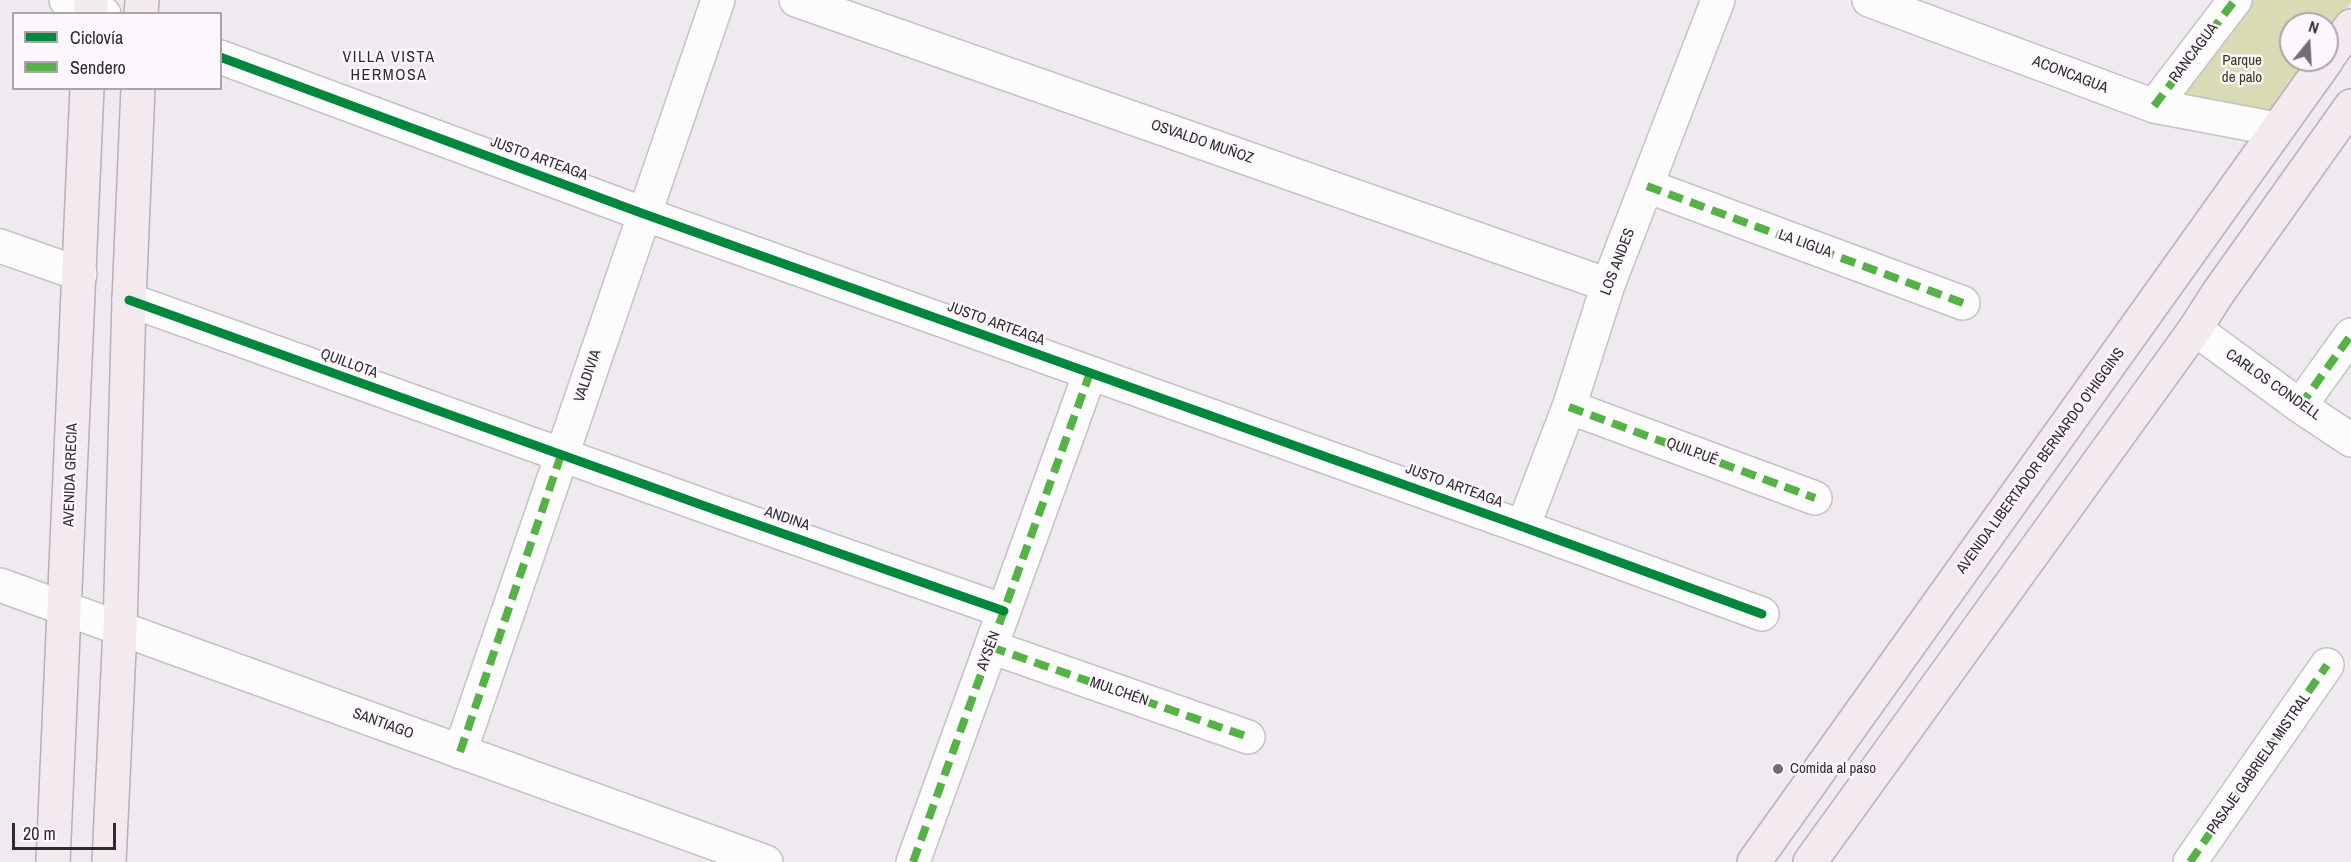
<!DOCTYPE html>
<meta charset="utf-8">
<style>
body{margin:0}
#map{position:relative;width:2351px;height:862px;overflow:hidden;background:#efeaef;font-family:"Archivo Narrow",sans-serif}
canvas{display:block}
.legend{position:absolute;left:12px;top:12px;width:210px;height:78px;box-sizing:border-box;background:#fdf7fd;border:2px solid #aaa5aa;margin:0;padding:8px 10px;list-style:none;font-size:18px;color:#2d2b2d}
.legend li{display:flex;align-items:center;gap:12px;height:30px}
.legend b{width:30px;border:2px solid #aaa5aa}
.north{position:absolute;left:2279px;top:12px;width:60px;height:60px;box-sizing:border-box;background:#fdf7fd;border:2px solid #aaa5aa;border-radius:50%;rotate:18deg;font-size:16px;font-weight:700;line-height:24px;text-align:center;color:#2d2b2d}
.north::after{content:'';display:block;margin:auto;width:21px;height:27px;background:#716e71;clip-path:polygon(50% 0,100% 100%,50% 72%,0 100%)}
.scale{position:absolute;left:12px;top:823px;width:104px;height:27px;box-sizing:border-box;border:3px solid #2d2b2d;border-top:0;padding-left:8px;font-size:18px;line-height:21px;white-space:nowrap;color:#2d2b2d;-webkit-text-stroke:4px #fdf7fd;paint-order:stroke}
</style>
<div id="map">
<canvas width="2351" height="862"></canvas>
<ul class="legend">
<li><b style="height:8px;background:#00873e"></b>Ciclovía</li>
<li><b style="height:8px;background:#56b246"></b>Sendero</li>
</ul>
<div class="north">N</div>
<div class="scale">20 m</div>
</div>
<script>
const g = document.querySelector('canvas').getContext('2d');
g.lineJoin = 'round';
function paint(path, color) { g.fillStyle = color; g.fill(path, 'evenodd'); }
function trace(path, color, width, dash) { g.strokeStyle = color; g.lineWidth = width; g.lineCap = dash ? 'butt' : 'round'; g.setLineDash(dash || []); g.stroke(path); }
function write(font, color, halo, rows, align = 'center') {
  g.font = font + ' "Archivo Narrow",sans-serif'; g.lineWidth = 5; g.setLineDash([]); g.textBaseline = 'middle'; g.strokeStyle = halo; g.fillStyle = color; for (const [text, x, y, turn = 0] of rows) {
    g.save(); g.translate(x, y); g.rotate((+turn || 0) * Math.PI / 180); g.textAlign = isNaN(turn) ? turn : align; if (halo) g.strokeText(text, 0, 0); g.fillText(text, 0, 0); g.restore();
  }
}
const green = new Path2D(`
 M2235 0H2351V3L2327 35V24H2291V60H2308L2260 125 2154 106Z`);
const minor = new Path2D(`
 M66 0 104 14
 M796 0 1608 285
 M1869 0 2154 106 2276 129
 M220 57 644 214 1523 527 1762 614
 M2154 106 2235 0
 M1647 186 1963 303
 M0 246 80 274
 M129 300 727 514 1004 611
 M2195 329 2300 406 2351 440
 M2300 406 2351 335
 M1569 407 1815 498
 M1523 527 1569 407 1608 285 1718 0
 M0 585 766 862
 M991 647 1248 737
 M460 752 718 0
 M913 862 1090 373
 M2190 862 2327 665`);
const major = new Path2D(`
 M91 14V0
 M141 14 142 0
 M2327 59 2351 26
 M53 862 87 88
 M109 862 120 629 129 300 138 88
 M1754 862 2327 60
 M1810 862 2195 329 2218 293 2351 106`);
const quiet = new Path2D(`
 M2154 106 2235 0
 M1647 186 1963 303
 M2300 406 2351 335
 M1569 407 1815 498
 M991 647 1248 737
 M460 752 561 455
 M913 862 1090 373
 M2190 862 2327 665`);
const cycleway = new Path2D(`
 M220 57 644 214 1523 527 1762 614
 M129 300 727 514 1004 611`);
const markers = [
 [1778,769,6,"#716e71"]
];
const streetNames = [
 ["RANCAGUA",2194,53,-53],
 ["ACONCAGUA",2070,75,21],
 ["OSVALDO MUÑOZ",1202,142,19],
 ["JUSTO ARTEAGA",539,159,20],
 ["LA LIGUA",1805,244,20],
 ["LOS ANDES",1618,262,-69],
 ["JUSTO ARTEAGA",996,324,20],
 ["QUILLOTA",349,364,20],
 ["VALDIVIA",588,376,-71],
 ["CARLOS CONDELL",2273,385,35],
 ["QUILPUÉ",1692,452,20],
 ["AVENIDA LIBERTADOR BERNARDO O'HIGGINS",2041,461,-54],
 ["AVENIDA GRECIA",71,475,-88],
 ["JUSTO ARTEAGA",1454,486,20],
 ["ANDINA",787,519,19],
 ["AYSÉN",989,651,-70],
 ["MULCHÉN",1119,692,19],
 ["SANTIAGO",383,724,20],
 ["PASAJE GABRIELA MISTRAL",2259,764,-55]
];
const parkNames = [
 ["Parque",2242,61],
 ["de palo",2242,78]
];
const poiNames = [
 ["Comida al paso",1790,769]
];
const neighbourhoodNames = [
 ["VILLA VISTA",389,58],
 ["HERMOSA",389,76]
];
paint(green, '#d8dbb3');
trace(minor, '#c5c1c5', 36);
trace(major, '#bbaeb6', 36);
trace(minor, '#fdfcfd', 33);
trace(major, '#f2eaee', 33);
trace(quiet, '#56b246', 8, [15, 8]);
trace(cycleway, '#00873e', 9);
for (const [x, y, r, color] of markers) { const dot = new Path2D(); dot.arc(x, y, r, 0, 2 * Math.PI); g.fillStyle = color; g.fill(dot); trace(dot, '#fdf7fd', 2); }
write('15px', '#2d2b2d', '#fdf7fd', streetNames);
write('15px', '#363918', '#fdf7fd', parkNames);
write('15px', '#2d2b2d', '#fdf7fd', poiNames, 'left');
g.letterSpacing = '1.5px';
write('16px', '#2d2b2d', '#fdf7fd', neighbourhoodNames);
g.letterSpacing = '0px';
</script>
